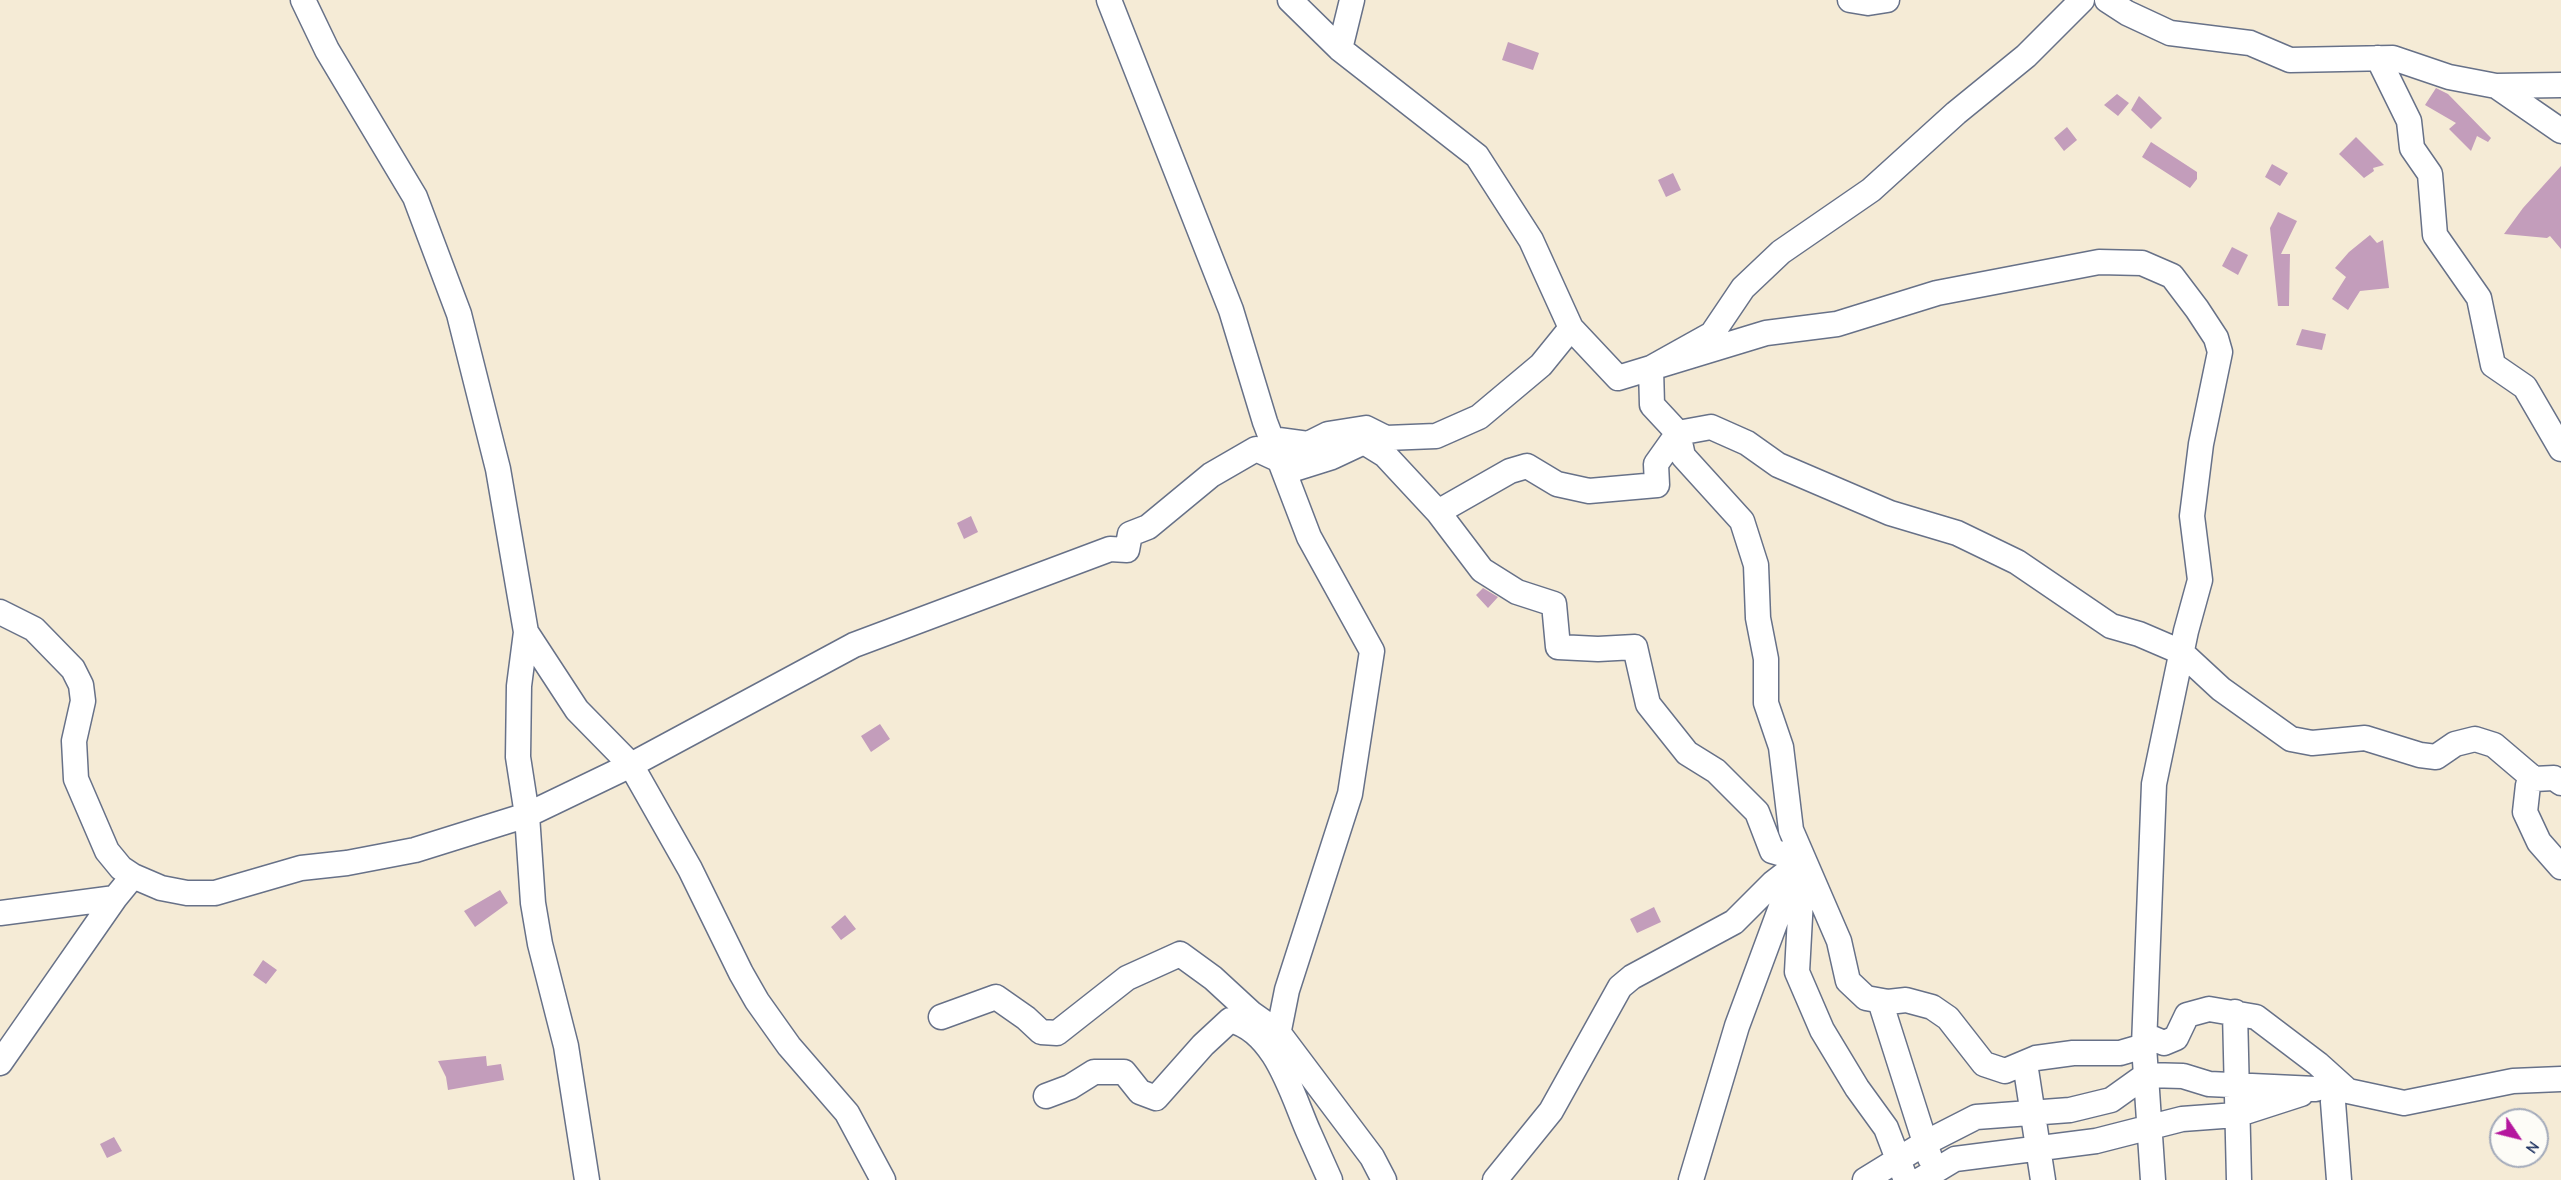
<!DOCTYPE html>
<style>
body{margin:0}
#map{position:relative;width:2561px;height:1180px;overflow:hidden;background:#f5ebd6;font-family:"Comic Neue",sans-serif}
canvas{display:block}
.north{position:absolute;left:2489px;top:1108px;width:60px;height:60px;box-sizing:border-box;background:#fdfcf7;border:2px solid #a3aaba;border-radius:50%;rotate:125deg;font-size:16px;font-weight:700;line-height:24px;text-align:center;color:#1b2f5e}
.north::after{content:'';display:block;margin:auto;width:21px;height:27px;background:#b5179e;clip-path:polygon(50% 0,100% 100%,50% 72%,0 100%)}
</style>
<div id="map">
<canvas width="2561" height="1180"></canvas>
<div class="north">N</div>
</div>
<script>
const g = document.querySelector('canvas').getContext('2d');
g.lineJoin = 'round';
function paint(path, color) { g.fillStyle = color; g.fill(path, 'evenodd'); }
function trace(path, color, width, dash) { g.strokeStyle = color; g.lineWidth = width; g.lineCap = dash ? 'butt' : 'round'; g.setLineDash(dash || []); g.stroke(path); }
const building = new Path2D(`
 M1508 42 1539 53 1533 70 1502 60Z
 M2436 88 2448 94 2491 138 2488 142 2477 136 2471 151 2449 129 2456 123 2425 105Z
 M2117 94 2129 103 2118 116 2104 105Z
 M2139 96 2162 118 2151 129 2131 110Z
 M2067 127 2077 140 2064 151 2054 138Z
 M2356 137 2384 165 2373 168 2374 171 2364 178 2339 154Z
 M2151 142 2197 172V179L2190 188 2142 157Z
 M2272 164 2288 173 2280 186 2265 177Z
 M2561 166V249L2550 236 2547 238 2504 234 2523 208Z
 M1673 173 1681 190 1666 197 1658 180Z
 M2278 212 2297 221 2281 254H2290L2289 306H2278L2270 228Z
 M2370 235 2377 243 2383 240 2389 288 2360 291 2348 310 2332 299 2346 277 2335 268 2349 252Z
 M2232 247 2248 255 2238 275 2222 266Z
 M2302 329 2326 334 2322 350 2296 345Z
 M971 516 978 532 964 539 957 523Z
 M1483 588 1498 597 1488 608 1476 595Z
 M880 724 890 739 871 752 861 736Z
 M500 890 508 903 475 927 464 911Z
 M1654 907 1661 922 1637 933 1630 919Z
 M845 915 856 929 841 940 831 927Z
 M263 960 277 970 266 984 253 975Z
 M486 1056 487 1066 501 1064 504 1080 448 1090 446 1077 438 1061Z
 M114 1137 122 1151 107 1158 100 1144Z`);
const street = new Path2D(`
 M303 0 327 50 415 197 459 314 498 469 526 632 519 686 518 757 527 815 533 903 540 944 566 1046 587 1180
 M1109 0 1231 310 1265 422 1309 537 1372 651 1350 794 1287 990 1274 1055
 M1290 0 1340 49 1477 156 1531 240 1571 328
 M1850 0 1868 3 1887 0
 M2082 0 2026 56 1956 113 1871 190 1781 252 1743 288 1712 334 1651 368 1652 405 1678 433 1683 456 1742 521 1756 565 1758 618 1766 659V703L1781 747 1791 830 1839 941 1848 981 1866 998 1888 1002 1906 1000 1932 1007 1948 1018 1984 1064 2005 1071 2036 1058 2073 1053H2120L2144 1046 2152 1038 2164 1043 2176 1038 2187 1015 2209 1009 2256 1017 2318 1064 2348 1091 2404 1103 2513 1081 2561 1079
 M2107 0 2127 13 2170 33 2250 43 2290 60 2393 58 2449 77 2496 86 2561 131
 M1340 49 1352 0
 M2378 58 2409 121 2412 148 2430 174 2435 235 2479 298 2493 365 2525 387 2561 449
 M2496 86 2561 85
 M1271 439 1308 444 1328 434 1366 428 1386 438 1436 436 1479 417 1541 365 1571 328 1618 378 1766 333 1837 324 1937 293 2099 262 2142 263 2172 276 2197 309 2216 338 2220 352 2201 444 2192 516 2200 580 2186 631 2154 784 2144 1046 2153 1180
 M1438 512 1482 570 1517 592 1554 604 1558 647 1598 649 1635 647 1648 704 1687 753 1716 771 1757 812 1772 851 1803 860
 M0 612 34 629 73 669 81 685 83 701 74 741 76 779 107 851 121 868 133 876 161 888 187 893H215L301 868 347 863 415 850 527 815 631 765 854 645 1110 549 1127 550 1130 534 1148 527 1211 475 1256 449 1297 468 1332 457 1364 442 1385 455 1438 512 1510 471 1527 466 1557 484 1589 491 1657 485 1656 464 1678 433 1711 427 1747 443 1778 465 1890 513 1957 533 2017 562 2111 626 2139 634 2181 652 2221 689 2291 739 2312 743 2365 738 2420 755 2436 757 2455 744 2475 739 2494 745 2534 779 2554 778 2561 783
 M526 632 577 710 631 765 690 869 741 973 757 1001 789 1046 847 1113 883 1180
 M2534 779 2528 785 2525 812 2539 842 2561 867
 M1803 862 1797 972 1822 1030 1857 1088 1886 1128 1904 1175
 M0 913 115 898
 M1880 1001 1930 1158
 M2235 1012 2239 1180
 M941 1017 996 997 1026 1018 1041 1032 1057 1033 1127 978 1180 954 1213 978 1251 1013 1278 1032 1372 1157 1384 1180
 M0 1063 115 898 133 876
 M2025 1063 2043 1180
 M2338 1082 2333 1102 2339 1180
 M1046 1096 1070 1087 1094 1072H1124L1140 1092 1156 1098 1203 1045 1230 1020C1276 1031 1292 1095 1309 1133 1316 1149 1323 1164 1330 1180
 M1495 1180 1551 1111 1620 987 1632 977 1734 922 1773 883 1803 860
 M1691 1180 1737 1026 1794 872
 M1865 1180 1925 1143 1976 1117 2070 1110 2111 1100 2146 1075 2183 1076 2209 1084 2316 1089
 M1920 1180 1955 1159 2096 1141 2182 1119 2236 1115 2301 1094`);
paint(building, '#c39dbb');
trace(street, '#677188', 27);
trace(street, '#fff', 24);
</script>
